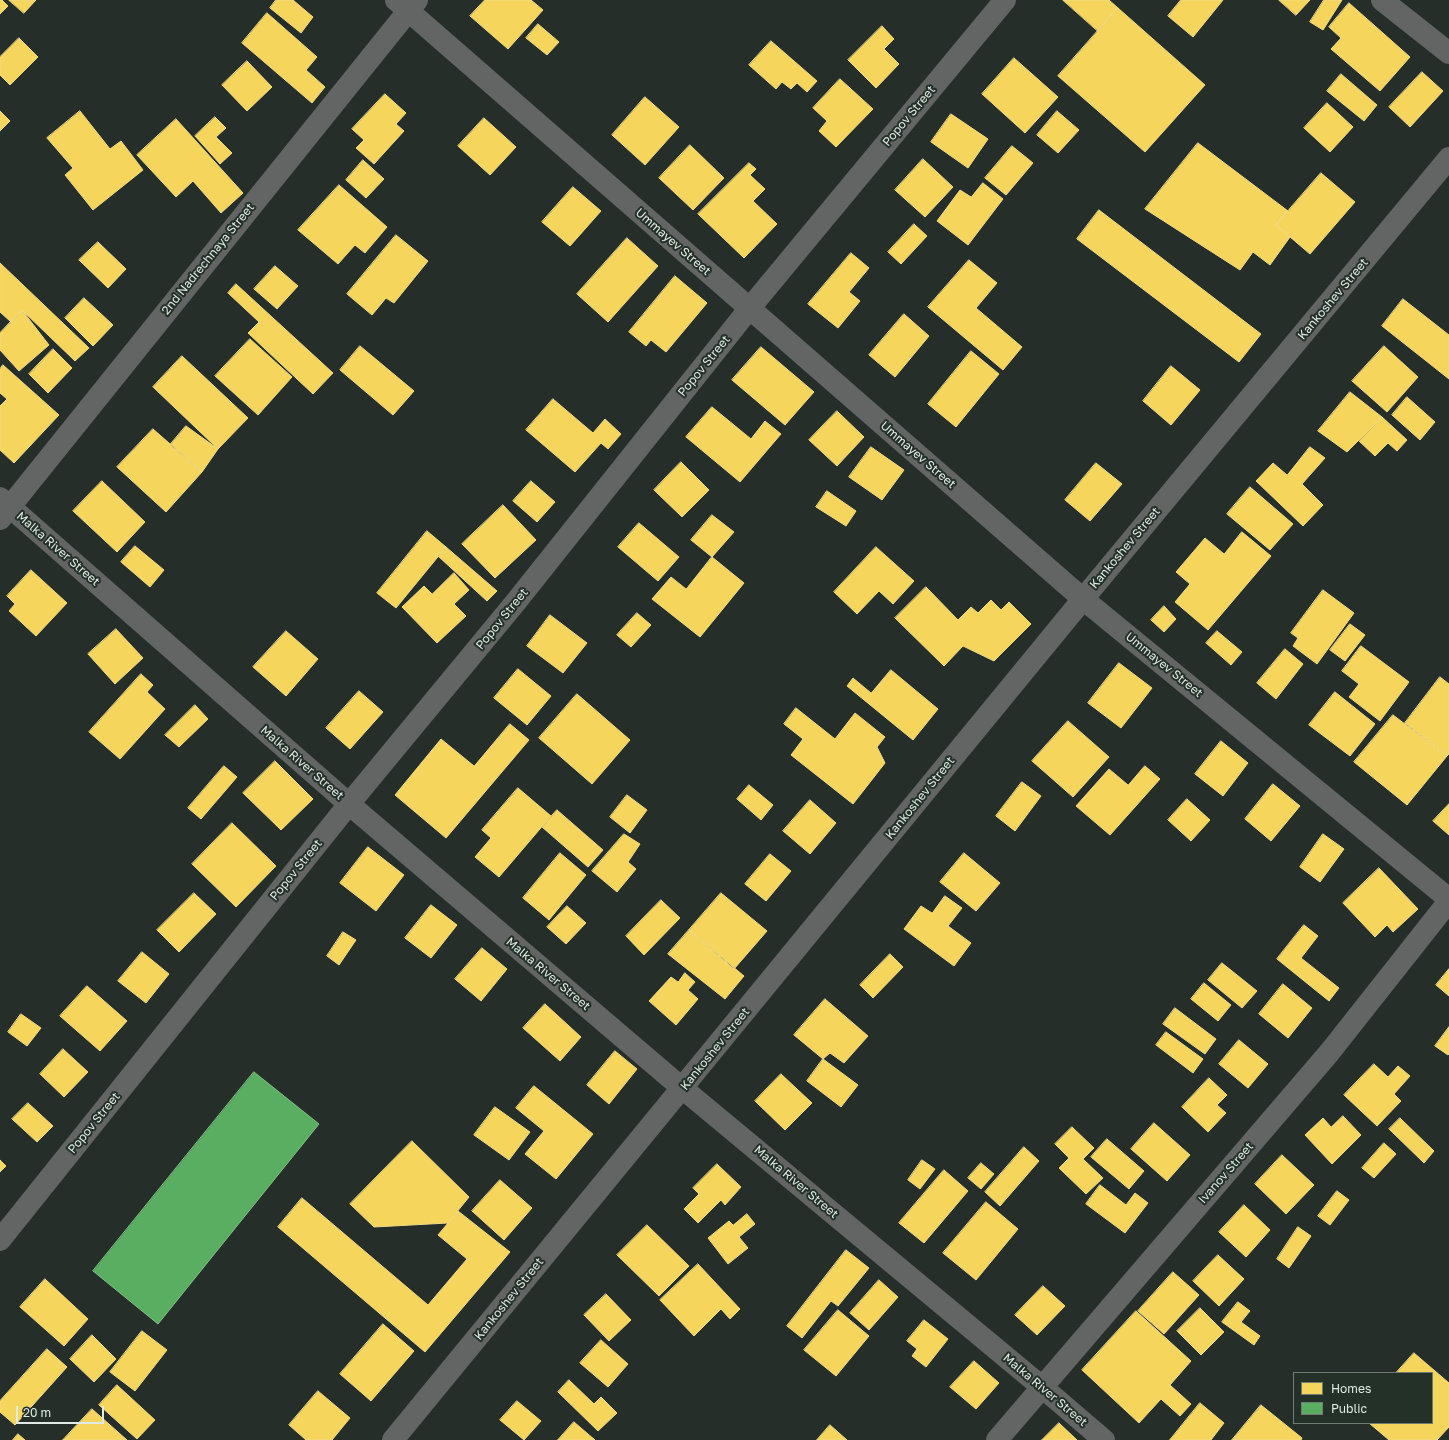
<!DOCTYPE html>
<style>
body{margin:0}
#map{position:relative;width:1449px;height:1440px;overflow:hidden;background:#262e2a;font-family:"Golos Text",sans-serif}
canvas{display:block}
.legend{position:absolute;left:1293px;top:1372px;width:140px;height:52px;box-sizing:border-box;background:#233129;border:1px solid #6f7b74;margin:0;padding:5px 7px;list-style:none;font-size:12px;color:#e1eae4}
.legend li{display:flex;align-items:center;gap:8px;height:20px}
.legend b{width:20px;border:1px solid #6f7b74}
.scale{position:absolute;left:16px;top:1406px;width:88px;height:18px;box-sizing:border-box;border:2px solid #e1eae4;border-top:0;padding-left:5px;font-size:12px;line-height:14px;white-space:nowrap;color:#e1eae4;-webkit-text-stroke:3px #233129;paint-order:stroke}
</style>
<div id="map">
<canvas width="1449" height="1440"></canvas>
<ul class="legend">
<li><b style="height:11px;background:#f6d55c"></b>Homes</li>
<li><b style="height:11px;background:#5aae61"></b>Public</li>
</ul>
<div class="scale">20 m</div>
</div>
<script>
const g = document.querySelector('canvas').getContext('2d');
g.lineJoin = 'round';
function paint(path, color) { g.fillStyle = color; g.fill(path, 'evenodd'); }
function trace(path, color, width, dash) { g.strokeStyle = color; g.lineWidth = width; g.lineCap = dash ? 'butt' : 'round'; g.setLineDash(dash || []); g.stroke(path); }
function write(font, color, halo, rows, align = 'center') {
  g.font = font + ' "Golos Text",sans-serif'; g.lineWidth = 4; g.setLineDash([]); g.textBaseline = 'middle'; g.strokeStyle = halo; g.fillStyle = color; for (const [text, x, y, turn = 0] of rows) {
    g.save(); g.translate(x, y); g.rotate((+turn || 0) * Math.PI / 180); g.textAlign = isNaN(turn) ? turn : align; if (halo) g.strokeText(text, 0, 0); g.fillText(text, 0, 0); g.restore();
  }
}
const homes = new Path2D(`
 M0 0H2L8 6 0 14Z
 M9 0H36L24 13Z
 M276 0H293L313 17 301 33 270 8Z
 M485 0H531L543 10 508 49 470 16Z
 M1063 0H1109L1118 8 1098 31Z
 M1181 0H1223L1193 37 1168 16Z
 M1279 0H1310L1296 15Z
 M1324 0H1342L1323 30 1310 22Z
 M1349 3 1410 57 1380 91 1331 49 1341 38 1329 27Z
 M1118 8 1205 85 1145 152 1058 76Z
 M267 13 317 57 306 70 325 87 312 103 242 43Z
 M538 24 559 42 547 55 526 38Z
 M882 26 894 39 884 49 899 64 876 88 848 60Z
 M19 38 38 57 10 85 0 75V57Z
 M771 41 817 81 807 92 797 83 791 89 782 82 776 89 749 65Z
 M1014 58 1058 97 1025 133 982 94Z
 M247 61 272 87 247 111 222 85Z
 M1422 72 1443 91 1410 127 1389 107Z
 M1341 74 1377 105 1364 121 1327 91Z
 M840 79 873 109 836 147 819 131 827 121 813 108Z
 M385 94 406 113 396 124 404 131 374 164 356 148 364 140 352 129Z
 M645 97 679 127 645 165 612 135Z
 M1327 103 1353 127 1330 152 1304 128Z
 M0 111 10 121 0 131Z
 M80 111 110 149 121 141 143 170 93 210 65 175 73 168 47 138Z
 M1057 111 1079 130 1058 153 1037 135Z
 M951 114 988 139 968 168 931 142Z
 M215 117 226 128 216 137 232 153 220 164 195 136Z
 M484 118 516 147 490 175 458 146Z
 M176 119 243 193 221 213 193 181 176 197 137 155Z
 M1198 143 1288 211 1276 225 1290 237 1270 265 1253 252 1240 270 1145 209Z
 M690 145 724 178 693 210 659 178Z
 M1012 146 1033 163 1006 195 985 178Z
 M923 159 953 187 925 217 895 190Z
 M363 160 384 179 366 198 346 180Z
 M749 163 756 169 750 175 765 189 753 201 777 224 744 258 698 214Z
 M1321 173 1355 202 1310 254 1276 225Z
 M983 183 1003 199 968 245 937 221 960 190 971 197Z
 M339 185 387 227 365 253 355 245 338 264 298 230Z
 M573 187 601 211 570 246 542 222Z
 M1099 210 1261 334 1239 362 1077 239Z
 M914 224 927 236 901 264 888 252Z
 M396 235 428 261 394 303 386 298 372 315 347 294Z
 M627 238 658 266 608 322 577 294Z
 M98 242 126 269 108 288 79 260Z
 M851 253 869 268 849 292 860 301 838 328 808 304Z
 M969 260 997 283 976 308 1022 347 1003 370 928 307Z
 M0 263 89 348 75 361 22 310 11 322 0 312Z
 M275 266 298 286 277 309 254 289Z
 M675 276 707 303 666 352 651 340 646 346 629 332Z
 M236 284 333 373 313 394 248 333 259 322 228 293Z
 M84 298 113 325 93 346 65 318Z
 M1403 299 1449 335V379L1382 326Z
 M22 310 49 345 19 371 0 350V333Z
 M904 314 929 336 895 377 869 355Z
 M250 339 292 377 258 415 215 376Z
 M360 346 414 391 393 415 340 370Z
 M1384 346 1418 377 1387 412 1352 381Z
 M761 347 814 392 785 425 732 380Z
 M53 349 72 368 48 393 29 374Z
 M971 351 999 374 956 427 928 404Z
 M182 356 248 418 218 449 153 387Z
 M3 365 59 415 14 463 0 450V406L7 399 0 393V369Z
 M1171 366 1200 390 1171 425 1143 401Z
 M1350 392 1382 417 1347 452 1318 431Z
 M1407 397 1435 422 1420 440 1392 415Z
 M553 399 593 433 605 419 621 434 608 449 601 443 575 472 526 430Z
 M712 407 751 439 765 421 781 434 740 482 686 437Z
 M837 411 864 437 837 466 809 440Z
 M1382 417 1407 440 1397 451 1388 443 1375 456 1359 441Z
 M186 426 218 449 202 472 170 445Z
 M153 429 202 472 166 512 117 467Z
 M871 447 904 470 882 500 849 477Z
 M1310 447 1325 458 1302 484 1323 505 1303 526 1256 481 1273 463 1287 475Z
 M681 462 709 490 682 517 654 490Z
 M1096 463 1122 484 1090 521 1065 500Z
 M102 481 145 522 117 552 73 511Z
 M531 481 555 502 537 522 513 501Z
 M1250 487 1293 524 1270 550 1227 514Z
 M827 491 856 511 846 526 816 507Z
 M503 505 536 540 495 578 462 544Z
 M712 515 734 532 712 557 691 540Z
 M639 523 679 557 658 581 618 547Z
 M427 531 446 547 396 608 377 593Z
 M1242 532 1271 556 1208 630 1175 602 1190 584 1176 572 1205 538 1224 554Z
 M135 546 164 570 150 587 121 562Z
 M446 547 497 591 487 601 438 556Z
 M876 547 914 581 893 604 879 591 857 614 834 592Z
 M712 557 744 583 700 637 652 599 671 577 686 589Z
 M31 570 67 603 36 636 9 611 15 604 7 596Z
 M454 573 469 590 454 604 466 616 437 643 402 607 424 586 432 594Z
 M926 587 958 620 971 607 978 613 991 600 1001 610 1009 602 1031 624 994 661 963 646 944 666 895 618Z
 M1323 590 1354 613 1317 664 1293 646 1298 638 1291 633Z
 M1164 606 1176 619 1164 632 1151 620Z
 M637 613 651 625 631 647 617 635Z
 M550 615 587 643 563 673 527 646Z
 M1350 624 1365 635 1345 661 1330 650Z
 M116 629 143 658 115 684 88 654Z
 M286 631 318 659 286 696 253 667Z
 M1217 631 1242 652 1231 665 1206 643Z
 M1361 646 1409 682 1380 721 1349 697 1359 684 1342 671Z
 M1285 649 1303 664 1276 699 1257 683Z
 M1119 663 1152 688 1121 728 1088 703Z
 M518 669 551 696 527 725 494 698Z
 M891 670 938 709 913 740 847 686 853 678 871 693Z
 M141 674 153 685 147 692 165 709 120 759 89 732Z
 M1440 677 1449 684V754L1447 756 1405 723Z
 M359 691 383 712 350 749 326 728Z
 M1335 692 1375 724 1350 756 1309 725Z
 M577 694 630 740 592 784 539 738Z
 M195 705 208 719 179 747 165 735Z
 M796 708 835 739 855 713 885 737 877 747 885 763 853 804 791 755 803 739 784 724Z
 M1393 715 1447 756 1407 805 1354 762Z
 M1068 721 1109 757 1073 797 1032 761Z
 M510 724 529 740 446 838 395 795 441 739 474 766Z
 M1221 741 1248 763 1223 796 1195 774Z
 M275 761 313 799 281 830 243 793Z
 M224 766 237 777 201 819 188 808Z
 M1145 766 1160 779 1110 835 1076 806 1109 769 1128 785Z
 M1022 782 1041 796 1015 831 996 816Z
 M1273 784 1300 806 1271 841 1245 819Z
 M749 785 773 805 761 820 737 799Z
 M518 788 551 816 499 877 475 857 491 838 482 830Z
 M627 795 647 810 630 833 610 817Z
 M1187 799 1210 820 1191 841 1168 820Z
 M810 800 836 823 810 854 783 831Z
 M1449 804V835L1433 821Z
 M557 810 603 850 588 867 542 827Z
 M232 823 276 866 236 907 192 864Z
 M624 834 640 844 628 862 636 869 617 892 592 871Z
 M1323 834 1344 849 1320 882 1300 867Z
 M368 847 404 875 376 911 340 883Z
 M560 853 586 875 549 920 523 898Z
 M964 853 1000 883 976 911 940 882Z
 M770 854 791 871 766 901 745 884Z
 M1379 868 1418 909 1393 932 1387 925 1375 937 1343 903Z
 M194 893 216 914 179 952 157 930Z
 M721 893 767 931 734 969 689 930Z
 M945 896 962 908 948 926 971 943 954 966 904 929 921 906 932 913Z
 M661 900 680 918 644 955 626 936Z
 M431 905 457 925 431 958 405 938Z
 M567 906 586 923 566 944 547 927Z
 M1304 925 1318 936 1301 958 1339 988 1329 1001 1277 959Z
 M689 930 744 976 725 999 668 954Z
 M343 932 356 940 339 965 327 956Z
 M482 948 507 969 481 1001 455 979Z
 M142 952 169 974 146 1003 118 981Z
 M890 954 903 967 873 998 860 985Z
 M1222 963 1257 991 1242 1008 1208 980Z
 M1449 969V996L1436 985Z
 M685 973 695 982 688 990 698 999 676 1025 649 1001 671 977 678 982Z
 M1204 983 1231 1005 1218 1021 1191 999Z
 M1283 984 1312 1008 1288 1038 1259 1014Z
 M87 986 127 1021 100 1051 60 1016Z
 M825 999 868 1036 844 1063 830 1053 823 1059 794 1035Z
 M545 1004 581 1037 560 1061 523 1028Z
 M1175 1008 1216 1039 1205 1054 1163 1024Z
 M21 1014 41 1028 27 1046 8 1032Z
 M1449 1027V1054L1448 1055 1435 1046Z
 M1166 1032 1203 1059 1193 1073 1156 1045Z
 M1239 1040 1268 1064 1248 1088 1219 1064Z
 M63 1049 88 1072 64 1097 40 1074Z
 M615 1051 637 1069 609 1104 587 1085Z
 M823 1059 858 1085 841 1107 807 1081Z
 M1374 1064 1388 1077 1398 1066 1410 1076 1394 1094 1401 1101 1377 1126 1344 1095Z
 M781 1074 812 1103 785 1130 755 1101Z
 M1209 1078 1227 1095 1217 1105 1226 1113 1208 1132 1182 1107Z
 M534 1086 593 1134 556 1179 525 1154 544 1131 516 1108Z
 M28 1103 53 1126 37 1142 12 1119Z
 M495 1107 530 1132 509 1160 474 1135Z
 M1343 1116 1361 1135 1332 1164 1305 1135 1323 1118 1331 1127Z
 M1400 1118 1434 1151 1424 1163 1389 1129Z
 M1154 1123 1190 1155 1167 1181 1131 1149Z
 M1072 1127 1094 1148 1083 1159 1103 1178 1086 1194 1059 1168 1069 1158 1055 1144Z
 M1107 1139 1144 1171 1129 1189 1091 1157Z
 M412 1141 469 1197 448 1223 374 1227 350 1204Z
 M1384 1143 1396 1154 1374 1178 1362 1168Z
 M1024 1147 1039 1161 1000 1206 985 1192Z
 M1282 1155 1314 1185 1286 1214 1255 1184Z
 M0 1160 6 1166 0 1172Z
 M922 1160 935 1169 920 1189 908 1180Z
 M981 1163 994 1174 981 1189 968 1178Z
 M717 1164 741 1187 725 1205 721 1200 698 1223 684 1209 699 1194 693 1188Z
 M944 1170 968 1191 924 1243 899 1223Z
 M500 1180 532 1208 504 1240 472 1211Z
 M1100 1185 1126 1205 1135 1193 1148 1203 1125 1233 1086 1204Z
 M1337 1191 1349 1200 1330 1225 1318 1216Z
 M302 1198 428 1305 467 1259 438 1235 458 1211 510 1252 425 1352 278 1227Z
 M986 1202 1018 1229 976 1280 943 1253Z
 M1244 1205 1270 1230 1246 1257 1219 1232Z
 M747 1214 755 1224 739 1237 748 1248 728 1264 708 1238 729 1221 733 1225Z
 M647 1225 689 1266 659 1296 617 1255Z
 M1298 1227 1311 1236 1289 1268 1277 1259Z
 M846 1250 869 1268 838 1306 831 1301 802 1338 787 1326Z
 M1218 1255 1244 1279 1219 1306 1193 1281Z
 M698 1264 740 1309 730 1319 721 1309 694 1336 660 1300Z
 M1173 1272 1199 1295 1164 1334 1138 1311Z
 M45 1279 88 1319 64 1346 20 1307Z
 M879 1280 898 1297 869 1330 850 1313Z
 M1043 1286 1065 1306 1037 1335 1015 1315Z
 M606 1294 631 1320 609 1341 584 1315Z
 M1238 1302 1250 1311 1241 1322 1260 1336 1254 1345 1222 1322Z
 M1200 1308 1224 1332 1201 1355 1177 1331Z
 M838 1310 869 1336 836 1376 804 1350Z
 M1136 1311 1191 1361 1170 1385 1191 1404 1180 1416 1161 1399 1139 1423 1082 1370Z
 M924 1320 948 1339 926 1367 912 1356 917 1349 907 1341Z
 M383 1324 414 1351 371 1401 340 1374Z
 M142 1331 167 1350 135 1391 110 1372Z
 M92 1335 116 1359 94 1382 70 1359Z
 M601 1340 628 1364 608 1387 580 1363Z
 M47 1349 67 1367 15 1425 0 1412V1401Z
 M1414 1353 1449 1383V1427L1437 1440H1389L1369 1423H1432V1373H1396Z
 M974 1361 999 1383 976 1409 950 1387Z
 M569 1380 594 1404 601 1397 617 1413 598 1431 558 1392Z
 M117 1385 155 1420 137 1439 99 1405Z
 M318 1391 350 1418 332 1440H306L289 1425Z
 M517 1401 541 1421 524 1440 500 1420Z
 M1200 1403 1224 1423 1211 1440H1170Z
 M1261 1405 1302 1438 1301 1440H1232Z
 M92 1409 127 1440H63Z
 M574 1422 595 1440H558Z
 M1059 1423 1077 1440H1042Z
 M830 1425 847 1440H817Z
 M18 1434 25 1440H13Z`);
const public = new Path2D(`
 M254 1072 319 1124 158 1324 93 1271Z`);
const street = new Path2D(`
 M396 0 1083 599 1449 899
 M1382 0 1449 53
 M0 498 349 804 682 1088 1042 1387 1104 1440
 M0 519 417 0
 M0 1240 349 804 515 603 749 309 1005 0
 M393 1440 1083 599 1449 158
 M997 1440 1329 1053 1449 901`);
const streetNames = [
 ["Popov Street",909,116,-50],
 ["Ummayev Street",673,242,41],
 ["2nd Nadrechnaya Street",208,259,-51],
 ["Kankoshev Street",1333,299,-50],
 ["Popov Street",704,366,-51],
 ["Ummayev Street",918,455,41],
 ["Kankoshev Street",1125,548,-50],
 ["Malka River Street",58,549,41],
 ["Popov Street",502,619,-51],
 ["Ummayev Street",1164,665,39],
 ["Malka River Street",302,763,41],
 ["Kankoshev Street",920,798,-51],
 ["Popov Street",296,870,-51],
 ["Malka River Street",548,974,40],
 ["Kankoshev Street",715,1049,-51],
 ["Popov Street",94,1123,-51],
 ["Ivanov Street",1226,1173,-49],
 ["Malka River Street",796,1182,40],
 ["Kankoshev Street",509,1299,-51],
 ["Malka River Street",1045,1390,40]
];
paint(homes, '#f6d55c');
trace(homes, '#f0db85', 1);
paint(public, '#5aae61');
trace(public, '#82c088', 1);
trace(street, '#626564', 22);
write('12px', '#e1eae4', '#233129', streetNames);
</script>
